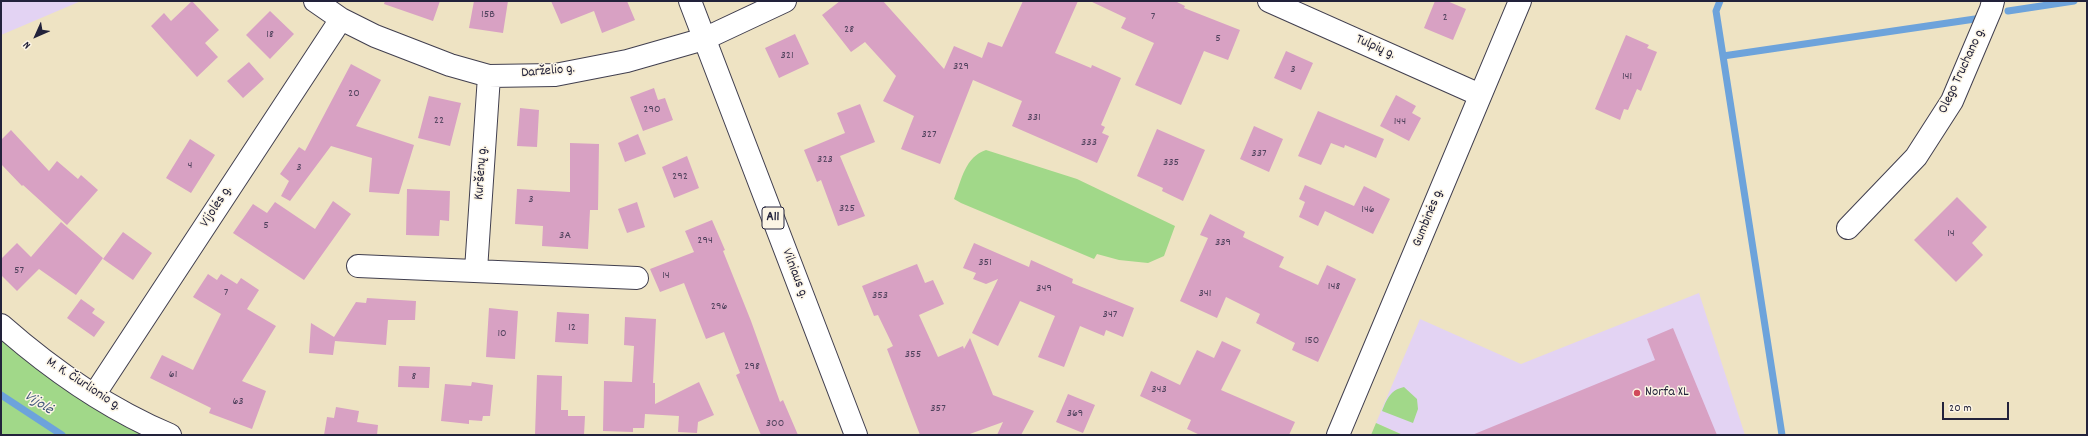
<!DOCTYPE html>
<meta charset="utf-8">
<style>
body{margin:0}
#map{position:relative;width:2088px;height:436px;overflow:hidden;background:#eee3c3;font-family:Dekko,sans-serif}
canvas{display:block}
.frame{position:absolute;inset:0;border:2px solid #22223b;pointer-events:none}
.north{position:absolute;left:16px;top:16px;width:40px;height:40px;-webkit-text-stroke:3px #fcf5e5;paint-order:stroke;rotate:225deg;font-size:11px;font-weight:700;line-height:16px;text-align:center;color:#22223b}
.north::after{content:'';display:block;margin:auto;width:14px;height:18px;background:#22223b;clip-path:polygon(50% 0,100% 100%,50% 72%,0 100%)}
.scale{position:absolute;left:1942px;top:402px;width:67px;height:18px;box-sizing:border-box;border:2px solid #22223b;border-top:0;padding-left:5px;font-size:12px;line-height:14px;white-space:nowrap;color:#22223b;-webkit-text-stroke:3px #fcf5e5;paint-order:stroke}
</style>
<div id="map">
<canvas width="2088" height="436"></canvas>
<div class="frame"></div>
<div class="north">N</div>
<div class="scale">20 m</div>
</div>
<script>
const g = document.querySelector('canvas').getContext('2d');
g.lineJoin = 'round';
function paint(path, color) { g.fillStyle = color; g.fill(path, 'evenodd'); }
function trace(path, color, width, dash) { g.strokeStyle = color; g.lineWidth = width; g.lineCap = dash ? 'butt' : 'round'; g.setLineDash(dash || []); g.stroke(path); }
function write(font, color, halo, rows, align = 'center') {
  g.font = font + ' Dekko,sans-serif'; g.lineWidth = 3; g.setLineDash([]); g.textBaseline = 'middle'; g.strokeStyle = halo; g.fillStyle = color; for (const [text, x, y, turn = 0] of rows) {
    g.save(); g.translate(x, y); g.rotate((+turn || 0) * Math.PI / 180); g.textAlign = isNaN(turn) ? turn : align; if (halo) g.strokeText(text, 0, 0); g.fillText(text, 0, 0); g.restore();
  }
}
const built = new Path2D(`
 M1 1H81L1 35Z
 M1699 293 1745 435H1403L1376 423 1420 319 1521 364Z`);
const green = new Path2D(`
 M986 150 1077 179 1175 226 1164 256 1148 263 1119 260 1097 254 1094 259 961 203 954 199C962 179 965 157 986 150Z
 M1 325 170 435H1Z
 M1404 387 1417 399 1418 409 1413 423 1382 411C1387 399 1390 390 1404 387Z
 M1376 423 1403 435H1371Z`);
const stream = new Path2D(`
 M1720 1 1716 11 1782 435
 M2008 11 2074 1
 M1723 56 1975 19
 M1 395 62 435`);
const building = new Path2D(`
 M192 1 219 30 205 43 218 57 197 77 151 26 164 13 171 21Z
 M385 1H440L433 21 384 4Z
 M474 1H508L503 33 469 28Z
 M551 1H627L635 20 602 33 594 11 561 24Z
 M840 1H883L944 69 954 46 982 58 988 42 1002 47 1023 1H1078L1055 53 1091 68 1092 65 1121 78 1101 125 1105 127 1102 133 1109 136 1097 163 1012 126 1022 101 973 80 940 164 901 149 914 116 883 101 896 76 865 42 851 52 822 15Z
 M1090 1H1175L1185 6 1184 8 1240 30 1228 60 1204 51 1181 105 1135 85 1154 43 1121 28 1126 18Z
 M1435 1H1447L1466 9 1453 40 1424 28Z
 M270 11 294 34 270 59 246 35Z
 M795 34 809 64 779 78 765 48Z
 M1626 35 1649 45 1647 48 1657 52 1641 91 1637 89 1628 110 1624 109 1620 120 1595 109Z
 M1286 51 1313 63 1301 90 1274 78Z
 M249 62 264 79 243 98 227 81Z
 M351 64 381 80 356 126 414 145 399 194 369 192 372 158 331 146 290 201 281 196 289 181 280 174 299 147 305 151Z
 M654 88 658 100 665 98 673 120 643 131 630 97Z
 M1396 95 1416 106 1412 113 1421 118 1409 141 1380 126Z
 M429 96 461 103 450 146 418 138Z
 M860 104 875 142 840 156 865 216 838 226 821 180 817 182 804 150 845 133 837 113Z
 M520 108 539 110 537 147 517 146Z
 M1318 111 1384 139 1376 158 1345 145 1344 148 1331 143 1321 165 1298 156Z
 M1254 126 1283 139 1269 172 1240 159Z
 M1157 129 1205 150 1183 201 1162 191 1163 188 1137 176Z
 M11 130 49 171 57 161 78 179 81 175 98 190 67 225 23 185 22 186 1 164V140Z
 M638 134 646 154 625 162 618 143Z
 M190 139 215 155 191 193 166 178Z
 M570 143 599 144 598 210H590L588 249 542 246 543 226 515 224 517 189 570 192Z
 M687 156 699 188 674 198 662 167Z
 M1305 185 1354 206 1364 186 1390 199 1373 234 1325 211 1318 226 1299 217 1305 202 1299 199Z
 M407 189 450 191 449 221 440 220 439 236 406 235Z
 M1957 197 1987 227 1972 243 1983 255 1956 282 1914 240Z
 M333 201 351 214 304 280 233 233 253 204 267 213 275 202 315 229Z
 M637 202 645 227 627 233 618 209Z
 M1210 214 1245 232 1243 237 1284 257 1279 267 1318 285 1327 265 1356 279 1318 362 1292 350 1295 343 1256 323 1260 314 1226 297 1217 318 1180 301 1208 238 1200 235Z
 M712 220 725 250 723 251 751 321 780 402 783 400 798 435H761L736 375 740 373 724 332 706 339 684 283 660 292 650 269 694 252 685 231Z
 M61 222 103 258 76 295 39 269 17 291 1 275V259L17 243 31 257Z
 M123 232 152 253 133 280 103 259Z
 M974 243 1029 267 1031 260 1073 279 1072 283 1134 308 1123 337 1106 330 1104 336 1080 326 1064 367 1038 357 1055 316 1020 301 998 346 972 333 998 279 986 284 973 279 976 273 963 268Z
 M917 264 925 283 933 280 944 304 919 315 938 357 963 346 964 349 970 338 993 395 1034 411 1021 435H997L1003 422 967 435H920L887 349 893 346 878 315 874 316 862 286Z
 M208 274 217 280 221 274 237 284 241 278 259 290 247 309 276 326 242 381 266 391 252 429 209 413 211 408 150 378 162 355 193 370 221 314 193 297Z
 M367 298 416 301 415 320H388L386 345 335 341 333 355 309 353 311 323 334 337 356 302 366 303Z
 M81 299 95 309 92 313 105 322 94 337 67 318Z
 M489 308 518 311 515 359 486 357Z
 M557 312 589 314 588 344 555 342Z
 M625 317 656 319 653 383H655V404L699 382 714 415 698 422 697 433 678 432 679 416 645 414 644 428H633V432L603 431 604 381 632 382 634 346 624 345Z
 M1673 328 1717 435H1472L1655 360 1647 339Z
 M1222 341 1241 350 1221 390 1295 422 1289 435H1200L1187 429 1191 420 1140 396 1151 371 1180 385 1197 350 1214 358Z
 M399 366 430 367 429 388 398 387Z
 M537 375 562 376 561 410H568V416H585L584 435H535Z
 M472 382 493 385 490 416H483L482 421 469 420V424L441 421 445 384 471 386Z
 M1068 394 1095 405 1083 433 1056 422Z
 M336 407 359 411 357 422 378 425 377 435H324L327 417 334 418Z`);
const minor = new Path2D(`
 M315 1 341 19 375 36 450 65 489 76 555 75 627 61 704 39 785 1
 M1269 1 1480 95
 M1848 228 1916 157 1952 101 1991 9 1993 1
 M358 266 637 278
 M476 270 489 76
 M1 325C51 369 108 409 170 435
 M94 395 341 19`);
const secondary = new Path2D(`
 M1338 435 1520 1`);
const trunk = new Path2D(`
 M690 1 856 435`);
const markers = [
 [1637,393,4,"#d1495b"]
];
const numberNames = [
 ["15B",488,15],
 ["7",1153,17],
 ["2",1445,18],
 ["28",849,30],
 ["18",270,35],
 ["5",1218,39],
 ["321",787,56],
 ["329",961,67],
 ["3",1293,70],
 ["141",1627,77],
 ["20",354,94],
 ["290",652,110],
 ["331",1034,118],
 ["22",439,121],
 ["144",1400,122],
 ["327",929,135],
 ["333",1089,143],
 ["337",1259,154],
 ["323",825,160],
 ["335",1171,163],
 ["4",190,166],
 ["3",299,168],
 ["292",680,177],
 ["3",531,200],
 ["325",847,209],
 ["146",1368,210],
 ["5",266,226],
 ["14",1951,234],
 ["3A",565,236],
 ["294",705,241],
 ["339",1223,243],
 ["351",985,263],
 ["57",19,271],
 ["14",666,276],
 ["148",1334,287],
 ["349",1044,289],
 ["7",226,293],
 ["341",1205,294],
 ["353",880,296],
 ["296",719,307],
 ["347",1110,315],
 ["12",572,328],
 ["10",502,334],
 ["150",1312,341],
 ["355",913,355],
 ["298",752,367],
 ["61",173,375],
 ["8",414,377],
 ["343",1159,390],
 ["63",238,402],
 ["357",938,409],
 ["369",1075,414],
 ["300",775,424]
];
const shields = [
 [773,218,22]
];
const shieldNames = [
 ["A11",773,218]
];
const streetNames = [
 ["Tulpių g.",1375,48,24],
 ["Olego Truchano g.",1963,71,-65],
 ["Darželio g.",548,72,-5],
 ["Kuršėnų g.",482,173,-86],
 ["Vijolės g.",217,207,-57],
 ["Gumbinės g.",1429,218,-68],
 ["Vilniaus g.",794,274,69],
 ["M. K. Čiurlionio g.",83,385,33]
];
const poiNames = [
 ["Norfa XL",1645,393]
];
const waterNames = [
 ["Vijolė",38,404,33]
];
paint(built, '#e3d3f3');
paint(green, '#a1d889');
trace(stream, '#6da3db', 7);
paint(building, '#d8a1c3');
trace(minor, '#413f4f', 24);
trace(secondary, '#413f4f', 24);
trace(trunk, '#413f4f', 24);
trace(minor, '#fff', 22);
trace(secondary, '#fff', 22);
trace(trunk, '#fff', 22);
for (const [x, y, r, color] of markers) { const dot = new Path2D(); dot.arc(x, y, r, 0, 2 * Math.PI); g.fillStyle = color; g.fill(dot); trace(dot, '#fcf5e5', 1.5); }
write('12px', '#50425d', null, numberNames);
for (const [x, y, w] of shields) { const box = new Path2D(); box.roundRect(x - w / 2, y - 11, w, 22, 3); g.fillStyle = '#fcf5e5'; g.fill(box); trace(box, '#22223b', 1); }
write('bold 13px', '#22223b', null, shieldNames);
write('14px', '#22223b', '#fcf5e5', streetNames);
write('14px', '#22223b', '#fcf5e5', poiNames, 'left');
write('italic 15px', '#40567b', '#fcf5e5', waterNames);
</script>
